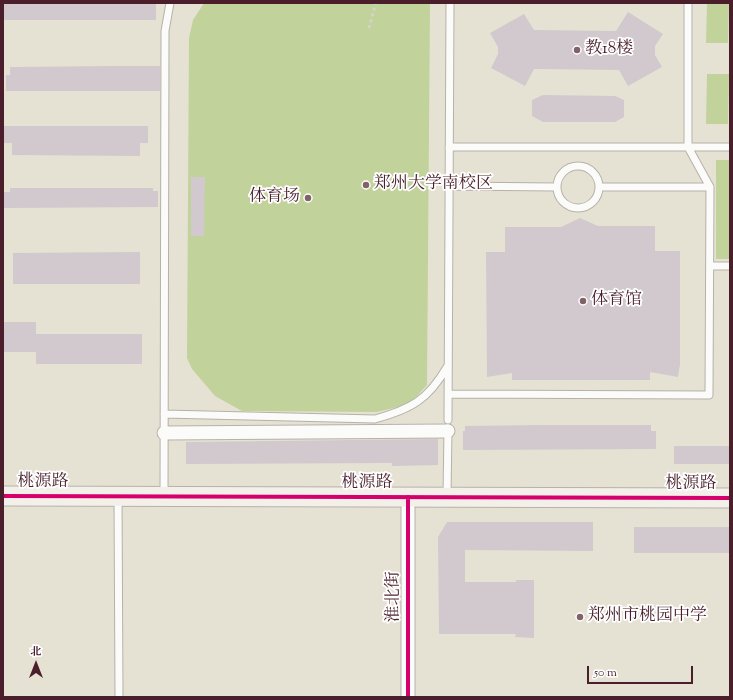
<!DOCTYPE html>
<meta charset="utf-8">
<style>
body{margin:0}
#map{position:relative;width:733px;height:700px;overflow:hidden;background:#e5e2d4;font-family:"Sorts Mill Goudy","Noto Serif SC",serif}
canvas{display:block}
.frame{position:absolute;inset:0;border:4px solid #4a1f2b;pointer-events:none}
.north{position:absolute;left:16px;top:644px;width:40px;height:40px;-webkit-text-stroke:3px #fff;paint-order:stroke;rotate:0deg;font-size:11px;font-weight:700;line-height:16px;text-align:center;color:#4a1f2b}
.north::after{content:'';display:block;margin:auto;width:14px;height:18px;background:#4a1f2b;clip-path:polygon(50% 0,100% 100%,50% 72%,0 100%)}
.scale{position:absolute;left:587px;top:666px;width:106px;height:18px;box-sizing:border-box;border:2px solid #4a1f2b;border-top:0;padding-left:5px;font-size:12px;line-height:14px;white-space:nowrap;color:#4a1f2b;-webkit-text-stroke:3px #fff;paint-order:stroke}
</style>
<div id="map">
<canvas width="733" height="700"></canvas>
<div class="frame"></div>
<div class="north">北</div>
<div class="scale">50 m</div>
</div>
<script>
const g = document.querySelector('canvas').getContext('2d');
g.lineJoin = 'round';
function paint(path, color) { g.fillStyle = color; g.fill(path, 'evenodd'); }
function trace(path, color, width, dash) { g.strokeStyle = color; g.lineWidth = width; g.lineCap = dash ? 'butt' : 'round'; g.setLineDash(dash || []); g.stroke(path); }
function write(font, color, halo, rows, align = 'center') {
  g.font = font + ' "Sorts Mill Goudy","Noto Serif SC",serif'; g.lineWidth = 3.5; g.setLineDash([]); g.textBaseline = 'middle'; g.strokeStyle = halo; g.fillStyle = color; for (const [text, x, y, turn = 0] of rows) {
    g.save(); g.translate(x, y); g.rotate((+turn || 0) * Math.PI / 180); g.textAlign = isNaN(turn) ? turn : align; if (halo) g.strokeText(text, 0, 0); g.fillText(text, 0, 0); g.restore();
  }
}
const green = new Path2D(`
 M204 3H429L430 5 427 385 417 396 406 405 377 412 242 411 215 396 192 369 187 358 189 38 193 20Z
 M707 3H729L728 43H706Z
 M707 74H729L728 124H706Z
 M716 160H730V259H716Z`);
const building = new Path2D(`
 M3 3H156V20H3Z
 M628 12 663 34 655 46V55L662 67 628 86 619 70 534 69 525 86 491 68 498 54V47L490 33 524 14 534 30 616 31Z
 M111 66H160V91H6V75H10V67Z
 M543 95 615 96 624 100V117L615 122H543L532 116V100Z
 M4 126H148V143H140V156L12 155V143H4Z
 M191 177H205L204 236H191Z
 M10 188H153V191H158V207L4 208 3 192H10Z
 M580 218 598 226H655V251H680V364L678 377 650 372V380H512V373L487 377 486 252H505V227H561Z
 M140 252V284H13V253Z
 M3 322H36V334H142V364H36V352H3Z
 M541 425H651V431H656V449L463 450V431H465V426Z
 M438 439V465L392 466V463L186 464V442Z
 M674 446H730V464H674Z
 M447 522H593V551L465 550V582H516V580H534V638L515 637 516 634H439L438 537Z
 M634 527H730V553H634Z`);
const path = new Path2D(`
 M369 28 376 3`);
const lane = new Path2D(`
 M688 3V147L710 187
 M449 147H730
 M557 187a21 21 0 1 1 42 0a21 21 0 1 1-42 0Z
 M448 186 557 187
 M710 266H730
 M448 394 709 395 710 187H599
 M164 414 375 419C411 409 428 400 447 367
 M448 420 450 3
 M118 496 119 697
 M164 496 165 31 170 3
 M447 496 448 428`);
const street = new Path2D(`
 M164 433 448 431
 M408 497V697`);
const secondary = new Path2D(`
 M3 496 730 498`);
const cycleway = new Path2D(`
 M3 496 730 498
 M408 497V697`);
const markers = [
 [577,50,4,"#806366"],
 [366,185,4,"#806366"],
 [308,198,4,"#806366"],
 [583,301,4,"#806366"],
 [580,617,4,"#806366"]
];
const poiNames = [
 ["教18楼",585,50],
 ["郑州大学南校区",374,185],
 ["体育场",300,198,"right"],
 ["体育馆",591,301],
 ["郑州市桃园中学",588,617]
];
const streetNames = [
 ["桃源路",43,483],
 ["桃源路",367,484],
 ["桃源路",691,485],
 ["淮北街",395,597,-90]
];
paint(green, '#c2d29b');
paint(building, '#d1c9cd');
trace(lane, '#b7b1a9', 9);
trace(street, '#b7b1a9', 15);
trace(secondary, '#b7b1a9', 21);
trace(path, '#d6d3d0', 2.5, [3, 3]);
trace(lane, '#fbfbf9', 7);
trace(street, '#fbfbf9', 13);
trace(secondary, '#f3f0ea', 19);
trace(cycleway, '#d6006c', 4);
for (const [x, y, r, color] of markers) { const dot = new Path2D(); dot.arc(x, y, r, 0, 2 * Math.PI); g.fillStyle = color; g.fill(dot); trace(dot, '#fff', 1.5); }
write('17px', '#4a1f2b', '#fff', poiNames, 'left');
write('17px', '#4a1f2b', '#fff', streetNames);
</script>
